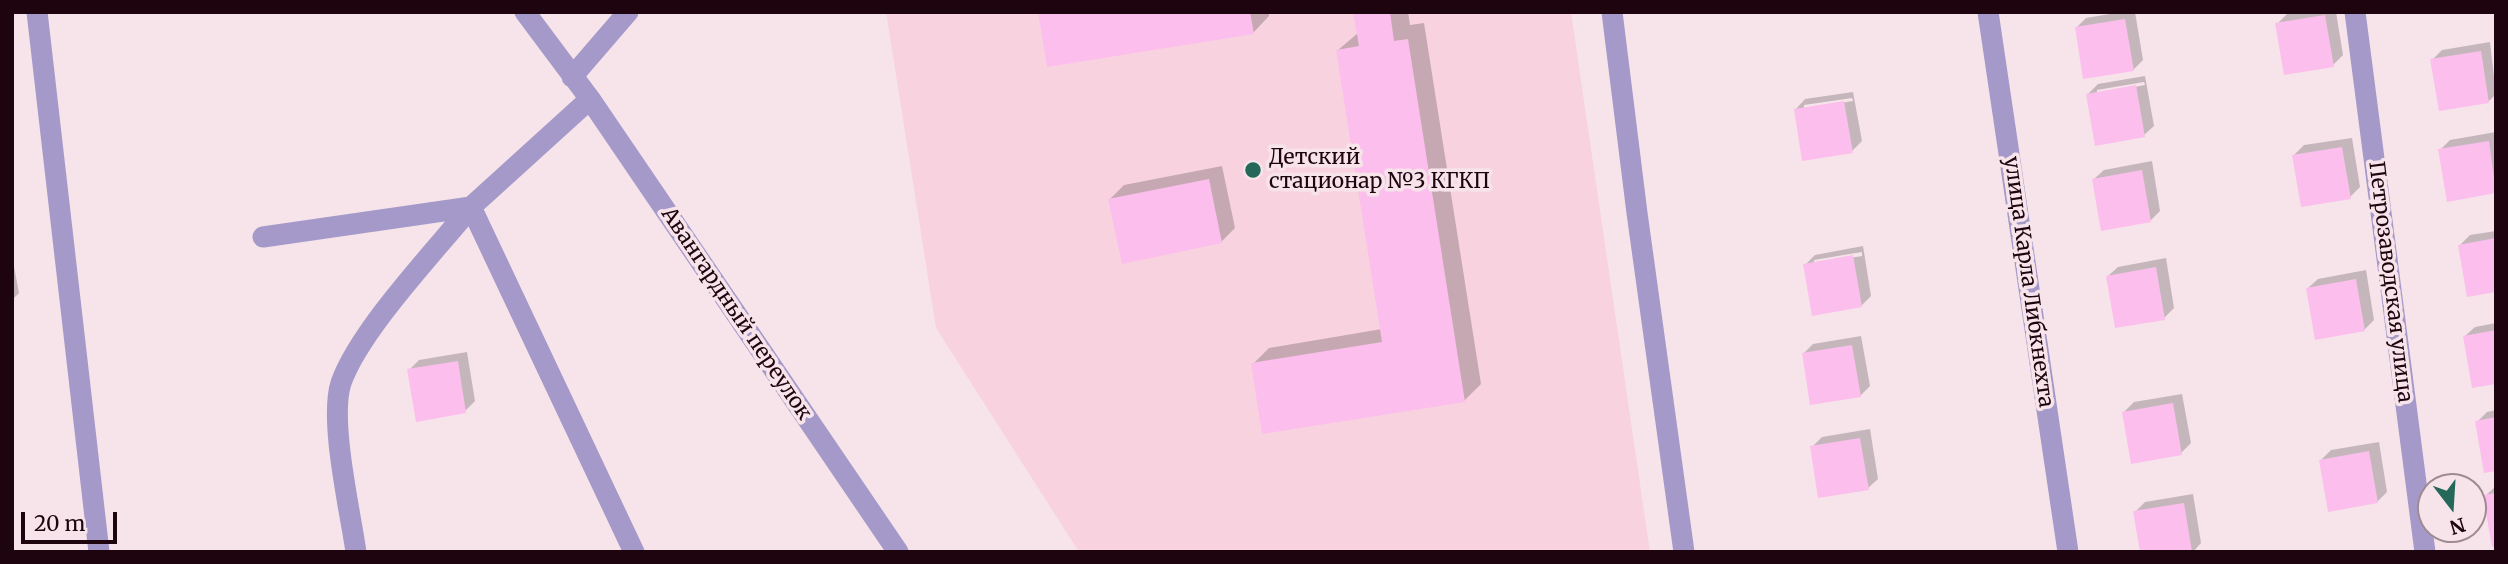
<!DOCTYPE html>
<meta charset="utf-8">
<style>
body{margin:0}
#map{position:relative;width:2508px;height:564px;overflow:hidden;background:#f6e4ea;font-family:Merriweather,serif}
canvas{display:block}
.frame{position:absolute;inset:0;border:14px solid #1d040e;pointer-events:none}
.north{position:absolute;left:2417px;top:473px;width:70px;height:70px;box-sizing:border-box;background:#f6e4ea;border:2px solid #9f8a92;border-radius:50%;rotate:163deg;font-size:19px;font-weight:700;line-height:28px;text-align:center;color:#1d040e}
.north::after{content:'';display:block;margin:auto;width:24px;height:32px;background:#256859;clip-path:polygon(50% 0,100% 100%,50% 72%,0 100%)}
.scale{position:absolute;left:21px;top:512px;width:96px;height:32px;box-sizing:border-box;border:4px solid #1d040e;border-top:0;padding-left:9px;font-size:21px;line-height:24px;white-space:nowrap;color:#1d040e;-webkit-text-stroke:5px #f6e4ea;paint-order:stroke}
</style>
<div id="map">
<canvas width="2508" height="564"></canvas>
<div class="frame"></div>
<div class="north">N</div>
<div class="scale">20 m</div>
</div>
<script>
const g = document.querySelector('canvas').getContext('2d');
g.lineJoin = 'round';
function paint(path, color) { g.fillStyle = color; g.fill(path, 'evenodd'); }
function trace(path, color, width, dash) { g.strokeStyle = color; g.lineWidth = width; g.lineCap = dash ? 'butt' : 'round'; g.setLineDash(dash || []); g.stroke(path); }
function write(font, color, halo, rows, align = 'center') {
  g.font = font + ' Merriweather,serif'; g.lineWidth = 7; g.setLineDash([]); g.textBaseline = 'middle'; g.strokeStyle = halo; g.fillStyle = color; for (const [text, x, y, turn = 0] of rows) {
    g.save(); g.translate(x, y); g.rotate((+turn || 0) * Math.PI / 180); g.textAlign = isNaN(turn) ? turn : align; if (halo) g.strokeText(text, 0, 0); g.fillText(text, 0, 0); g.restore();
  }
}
const built = new Path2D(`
 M886 12H1571L1650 552H1079L936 328Z`);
const shadow = new Path2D(`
 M1040 12H1269V16L1253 33Z
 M1355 12H1408L1410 25 1424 23 1481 384 1465 400 1253 364 1269 348 1382 329 1338 50 1358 33Z
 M2122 12H2135L2143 60 2133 70 2076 28 2086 18Z
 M2296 12H2336L2343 55 2333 65 2277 24 2287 14Z
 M2490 42 2496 94 2489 101 2432 60 2442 50Z
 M2145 76 2154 126 2144 135 2088 94 2098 84ZM2144 82 2145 85 2097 94V90Z
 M1853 92 1862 141 1852 151 1796 109 1805 99ZM1852 98 1853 101 1804 109V105Z
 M2496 132V192L2440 150 2450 140Z
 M2352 138 2360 187 2350 197 2294 155 2304 145Z
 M2152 161 2160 211 2150 221 2094 179 2104 170Z
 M1222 166 1235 228 1221 242 1110 199 1124 185Z
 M2496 231V290L2460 245 2470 235Z
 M1863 246 1871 296 1861 306 1805 265 1815 255ZM1862 252V256L1814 264V260Z
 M12 256 19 293 12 300Z
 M2166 258 2174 308 2164 318 2108 276 2118 267Z
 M2366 270 2374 320 2364 330 2308 288 2318 279Z
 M2496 323V382L2465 336 2475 327Z
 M1861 336 1870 386 1860 396 1803 354 1813 344Z
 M467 352 475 401 465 411 409 370 419 360Z
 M2182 394 2191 443 2181 453 2124 412 2134 402Z
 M2496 410V469L2477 422 2487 412Z
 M1870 429 1878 479 1868 488 1812 447 1822 437Z
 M2379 442 2387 492 2377 502 2321 460 2331 450Z
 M2496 486V545L2485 496Z
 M2193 494 2201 543 2193 552H2142L2135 512 2145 502Z`);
const building = new Path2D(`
 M1038 12H1250L1254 34 1047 67Z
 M1353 12H1390L1394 41 1408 39 1465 402 1262 434 1251 363 1382 342 1336 50 1359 46Z
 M2325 15 2334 67 2284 75 2275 23Z
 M2125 19 2134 71 2083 79 2075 27Z
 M2481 51 2489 103 2439 111 2430 59Z
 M2136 85 2145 137 2095 146 2086 94Z
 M1844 101 1853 153 1802 161 1794 109Z
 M2489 141 2496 193 2447 202 2438 149Z
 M2342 147 2351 199 2301 207 2292 155Z
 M2142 170 2151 222 2101 231 2092 179Z
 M1209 179 1222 243 1122 264 1108 199Z
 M2496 238V292L2467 297 2458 245Z
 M1853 255 1862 307 1812 316 1803 264Z
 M2156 267 2165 320 2115 328 2106 276Z
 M2356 279 2365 331 2315 340 2306 288Z
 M2496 330V384L2472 388 2463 336Z
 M1852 345 1861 397 1810 405 1802 353Z
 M458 361 466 413 416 422 407 369Z
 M2173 403 2182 455 2131 464 2122 412Z
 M2496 417V471L2484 473 2475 421Z
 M1860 438 1869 490 1818 498 1810 446Z
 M2369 451 2378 503 2328 512 2319 460Z
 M2496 493V546L2492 547 2483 495Z
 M2184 503 2192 552H2140L2133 511Z`);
const minor = new Path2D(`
 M37 12 99 552
 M525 12 590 99 898 552
 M1612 12 1637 213 1684 552
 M1988 12 2068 552
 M2355 12 2425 552
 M572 77 628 12
 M263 237 471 207 590 99
 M356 552C350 510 329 420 341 383 359 331 435 251 471 207L634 552`);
const markers = [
 [1253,170,9,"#256859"]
];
const poiNames = [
 ["Детский",1269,158],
 ["стационар №3 КГКП",1269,182]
];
const streetNames = [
 ["улица Карла Либкнехта",2028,282,82],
 ["Петрозаводская улица",2390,282,83],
 ["Авангардный переулок",736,314,56]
];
paint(built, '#f8d3df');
paint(shadow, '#0003');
paint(building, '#fcbeec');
trace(minor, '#a599c9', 21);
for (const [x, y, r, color] of markers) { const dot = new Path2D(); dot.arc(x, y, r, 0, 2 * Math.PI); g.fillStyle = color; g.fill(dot); trace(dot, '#f6e4ea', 2.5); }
write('21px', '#1d040e', '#f6e4ea', poiNames, 'left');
write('21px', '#1d040e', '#f6e4ea', streetNames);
</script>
